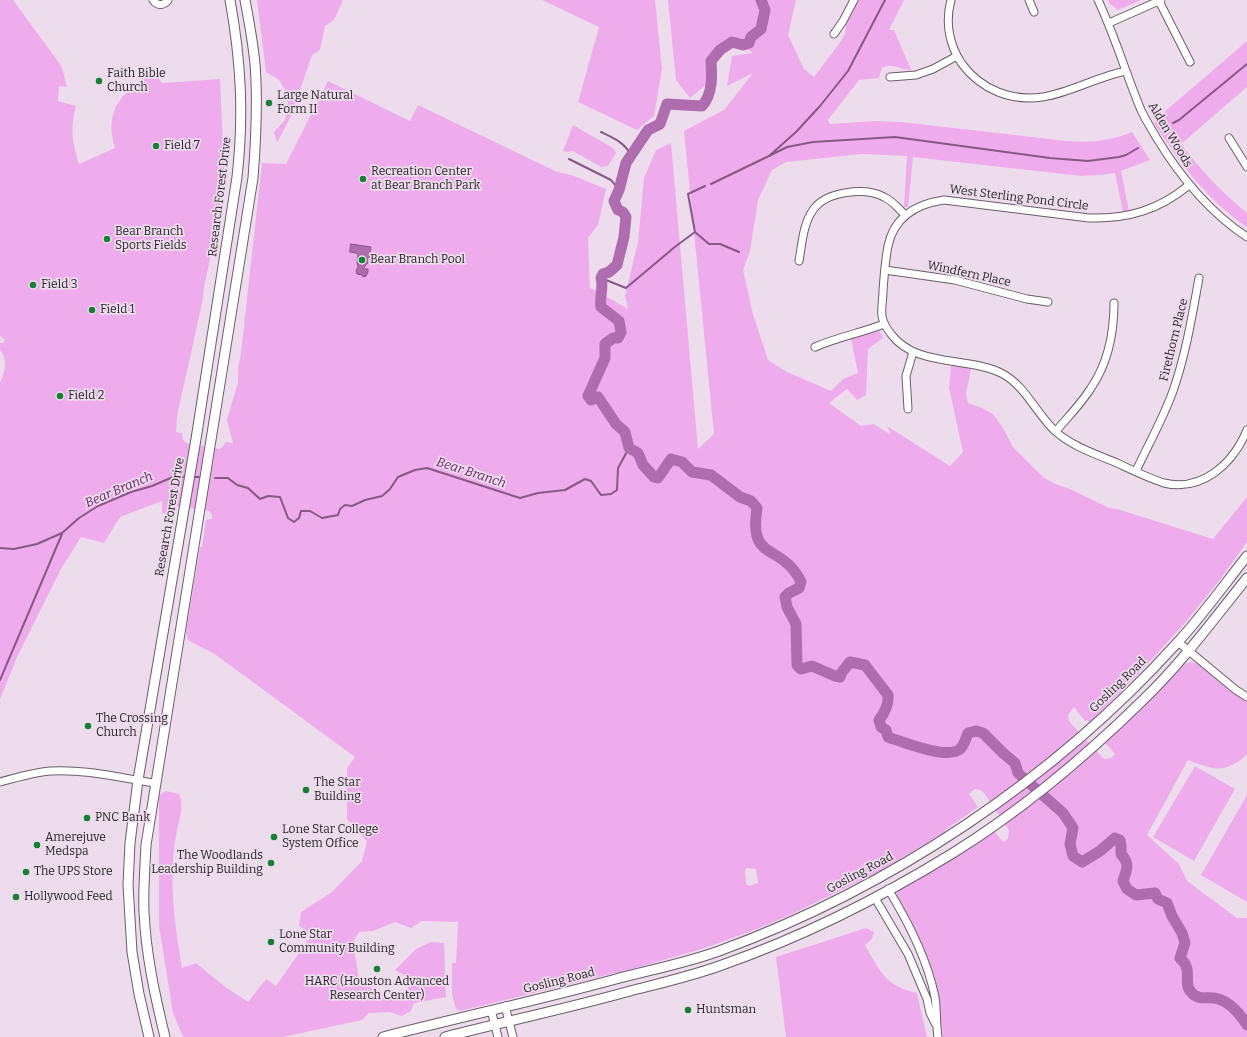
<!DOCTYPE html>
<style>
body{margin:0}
canvas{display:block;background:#edddec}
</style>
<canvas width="1247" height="1037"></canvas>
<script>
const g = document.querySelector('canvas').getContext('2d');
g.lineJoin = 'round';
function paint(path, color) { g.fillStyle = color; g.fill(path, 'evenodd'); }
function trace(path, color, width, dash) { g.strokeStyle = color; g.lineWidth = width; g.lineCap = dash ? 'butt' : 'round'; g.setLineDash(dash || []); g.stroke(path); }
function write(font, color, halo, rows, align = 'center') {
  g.font = font + ' Bitter,serif'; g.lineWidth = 3.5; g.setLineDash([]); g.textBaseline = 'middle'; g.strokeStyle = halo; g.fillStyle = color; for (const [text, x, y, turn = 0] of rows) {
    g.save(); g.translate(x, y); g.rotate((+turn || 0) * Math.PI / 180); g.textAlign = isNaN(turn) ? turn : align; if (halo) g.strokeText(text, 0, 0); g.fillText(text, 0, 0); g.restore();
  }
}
const green = new Path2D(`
 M0 0H13L60 64 63 71 67 87 59 86 58 101 76 106C70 128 72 142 79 164L115 148C103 108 123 92 154 72L162 83 220 79 225 190 204 287 203 299 177 416 176 432 182 433 183 440 187 443 219 449 223 447 225 442 233 443 227 420 238 382V368L241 353 262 163 286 164 328 81 410 121 418 105 555 171 574 176 606 189 598 225 588 238 590 288 597 291V294L602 295V294L628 309 625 296 638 242 644 178 656 150 671 143 698 449 714 434 684 131 724 110 753 73 727 86 732 56 753 53 733 38 714 52 708 83 690 98 676 80 668 0H796L788 35 804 69 814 77 841 41 845 34 846 24 858 0H904L889 30H894L911 70C899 70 893 62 882 68L879 78 859 80 828 120 830 124 875 121 901 122 1067 141C1091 143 1109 141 1132 132L1150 160 1121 171 1129 211 1123 212 1115 173 1099 175 1081 176 913 157 908 207H904L907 156 862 154 786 162 772 170 758 200 750 251 743 270 753 314 768 360 787 372 831 391 843 379 858 373 851 339 880 331 883 338 868 349 866 395 857 400 847 389 829 403 861 426 874 424 891 435 887 426 950 466 963 452 949 388 951 364 971 369 966 394 968 403 982 408 993 414 1003 428 1013 447 1043 477 1055 484 1070 489 1109 508 1117 509 1213 539 1247 497V542L1222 577 1185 623 1141 671 1089 723 1087 720 1085 721 1074 707 1068 715 1069 721 1104 759 1111 758 1115 754 1105 743 1136 713 1181 667 1187 663 1192 662 1198 664 1219 682 1247 702V755C1223 774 1215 770 1188 760L1147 835 1179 864 1187 881 1237 918H1247V1037H943C939 1002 931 959 914 928 909 919 896 902 897 892L902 886 905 887 964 851 994 831 1003 842 1008 839 1009 830 984 793 980 790 975 789 969 794 978 807 945 830V832L878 872 786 917 749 932 705 948 636 968 460 1011 456 1009 452 994V963H456L458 922 422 921 411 928 395 922 373 931 359 932 353 942 359 980 388 998H398L408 991 409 978 395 970 416 949 431 942 444 943 446 997 414 1003 411 1011 402 1016 390 1012 369 1013 362 1020 283 1037H183L173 1013 159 926V797L161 794 166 791 179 794C185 806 178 823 176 836 168 879 175 925 182 968L196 963 224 986 248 1002 266 979 276 986 311 936 299 925 301 912 332 892 362 861 367 841 347 819V768L355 757 216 655 188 640 186 632 200 547H202L206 520 212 519V515L209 511 175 506 171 509 169 514 162 513V501L120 517 104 543 81 537 61 569 17 657 0 699V382C5 373 8 359 0 350V343H3L5 340 0 336ZM747 868 756 869 758 883 749 886 746 884 745 871Z
 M257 0H343L334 20 325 26 320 50 312 55 291 116 277 143 274 132 285 120 288 107 287 93 279 80 266 72Z
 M542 0H655L662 69 654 116 637 130 578 102 599 27Z
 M1108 0H1141L1118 10 1109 3Z
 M1247 41V87L1181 144C1200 169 1222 193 1247 213V227C1208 201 1179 162 1154 123L1163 113Z
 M573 125 613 148 616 153 608 166 601 167 573 151 566 152 563 151Z
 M1195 766 1235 789 1194 861 1153 837Z
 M1247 795V902L1201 875Z
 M866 928 874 932 872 939 865 945C880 971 885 986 917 993L927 1037H786L776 957Z`);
const water = new Path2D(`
 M351 244 371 247 370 256 367 259 368 263 364 267 365 269H368V272L366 276 363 277 362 275 357 274 356 271 358 267 357 263 358 255 356 253 350 252Z`);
const stream = new Path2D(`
 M1173 123 1179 120 1247 64
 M601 132C613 138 626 143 631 156
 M769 156 787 147 813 142 895 137 1050 158 1088 161 1119 157 1126 155 1138 148
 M569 159 611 180 619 190
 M711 184 769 156 796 132 820 106 848 71 885 0
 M695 232 709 244H720L739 252
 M601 278 626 288 676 246 695 232 688 194 705 186
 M195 477H199
 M215 478H228L237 485 248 488 260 499 268 496 280 497 288 518 294 522 299 518 301 511H310L322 518 338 515 340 509 345 505 352 506 365 500 382 496 390 489 398 477 415 470 427 468 520 498 538 493 565 490 585 479 591 481 601 495 611 494 617 490 618 468 629 448
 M0 548 14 549 37 544 62 533 79 518 98 506 131 492 152 486 173 477H183
 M0 680 62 534`);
const river = new Path2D(`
 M761 0 765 10 761 29 751 37 749 43 743 45 732 42 720 50 711 61C712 76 713 94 702 106L667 104 660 124 648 130 626 163 619 190 614 201 618 210 623 212 626 217 624 237 617 265 609 272 603 274 601 278C604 288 599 297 601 307L619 321 621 332 618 338H613L605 344V358L588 396 591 400 598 397 616 424 625 432 629 448 638 453 643 465 654 477 658 478 671 459 682 462 692 472 711 475 740 497 751 501 757 508C756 517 754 527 757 536 760 549 774 553 783 560 791 566 797 573 801 582L799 588 789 593 785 597 787 607 796 624 797 665 801 669 812 666 835 676 840 677 842 672 850 662 865 665 888 695C889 704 884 714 879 720L881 727 886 730 888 737C903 742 948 760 960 749 964 746 966 738 968 733L976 731 983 733 1003 753 1015 763 1018 773 1063 813 1073 828 1070 844 1073 856 1082 862 1100 851 1115 838 1120 840 1121 846V854C1130 864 1127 869 1123 881L1127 889 1136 895 1155 893 1158 899 1167 903 1172 916 1182 933 1185 943 1180 958C1182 960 1185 963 1186 966 1190 974 1184 985 1191 992 1197 1000 1206 997 1214 998 1228 1000 1240 1014 1247 1025`);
const minor = new Path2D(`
 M153 0C157 6 164 6 168 0
 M951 0C945 22 949 45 962 64 971 76 983 86 998 92 1046 111 1081 80 1126 71
 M1029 0 1034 12
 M1098 0C1115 36 1126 74 1141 110 1145 119 1151 128 1156 137 1179 175 1209 212 1247 237
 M1159 1 1190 62
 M1109 23 1161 0
 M834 34 843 21 854 0
 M890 77 916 75 933 69 957 56
 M1229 138 1247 167
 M1189 185C1159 210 1128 219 1089 218L944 200C916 204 894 217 888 246 885 261 884 277 883 291 883 299 881 308 882 316 883 323 887 329 891 334 916 368 969 356 1003 374 1026 387 1036 413 1055 431 1073 447 1096 454 1117 463 1132 470 1148 478 1164 483 1202 492 1233 464 1247 430
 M799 261C802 244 803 224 813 210 826 191 865 187 884 197 893 201 899 209 905 215
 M885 270 955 280 1027 299 1048 302
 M815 347C838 337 861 333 884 324
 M908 409 906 376 913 352
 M1056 431C1068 417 1081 404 1091 388 1108 363 1114 332 1114 303
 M1136 471C1148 445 1163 419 1173 391 1186 354 1192 316 1199 278
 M1178 642 1236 690 1247 697
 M0 782C16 778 34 772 51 771 86 769 121 778 155 783
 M888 889C909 923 927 958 935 997 937 1010 936 1024 938 1037
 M875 898 908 954 927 999 930 1013 936 1025
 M505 1006 513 1037
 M491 1010 498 1037`);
const major = new Path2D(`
 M149 1037 139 994 132 952 128 885 130 843 138 780 196 439 237 177C244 115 241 61 230 0
 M165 1037C155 996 146 955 144 912 143 890 145 867 146 845L253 178C256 140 258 102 255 64 253 43 249 21 245 0
 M383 1037C461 1017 539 1000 616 979 650 970 686 963 719 951 891 888 1054 779 1177 643 1202 616 1224 585 1247 556
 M445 1037C507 1021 569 1008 630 991 661 983 692 976 722 965 802 937 880 898 953 853 1019 812 1086 756 1142 701 1181 664 1213 620 1247 578`);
const markers = [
 [99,81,4,"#157f34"],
 [269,103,4,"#157f34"],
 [156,146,4,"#157f34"],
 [363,179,4,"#157f34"],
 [107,239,4,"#157f34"],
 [362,260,4,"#157f34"],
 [33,285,4,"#157f34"],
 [92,310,4,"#157f34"],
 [60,396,4,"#157f34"],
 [88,726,4,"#157f34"],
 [306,790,4,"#157f34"],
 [87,818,4,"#157f34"],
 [274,837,4,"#157f34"],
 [37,845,4,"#157f34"],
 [271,863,4,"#157f34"],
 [26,872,4,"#157f34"],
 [16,897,4,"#157f34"],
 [271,942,4,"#157f34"],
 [377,969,4,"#157f34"],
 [688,1010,4,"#157f34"]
];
const poiNames = [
 ["Faith Bible",107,74],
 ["Church",107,88],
 ["Large Natural",277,96],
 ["Form II",277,110],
 ["Field 7",164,146],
 ["Recreation Center",371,172],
 ["at Bear Branch Park",371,186],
 ["Bear Branch",115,232],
 ["Sports Fields",115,246],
 ["Bear Branch Pool",370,260],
 ["Field 3",41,285],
 ["Field 1",100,310],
 ["Field 2",68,396],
 ["The Crossing",96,719],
 ["Church",96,733],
 ["The Star",314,783],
 ["Building",314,797],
 ["PNC Bank",95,818],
 ["Lone Star College",282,830],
 ["System Office",282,844],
 ["Amerejuve",45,838],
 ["Medspa",45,852],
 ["The Woodlands",263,856,"right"],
 ["Leadership Building",263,870,"right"],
 ["The UPS Store",34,872],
 ["Hollywood Feed",24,897],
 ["Lone Star",279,935],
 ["Community Building",279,949],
 ["HARC (Houston Advanced",377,982,"center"],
 ["Research Center)",377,996,"center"],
 ["Huntsman",696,1010]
];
const streetNames = [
 ["Alden Woods",1170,135,59],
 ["Research Forest Drive",220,197,-83],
 ["West Sterling Pond Circle",1019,198,7],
 ["Windfern Place",969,274,12],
 ["Firethorn Place",1174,340,-76],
 ["Research Forest Drive",170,517,-80],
 ["Gosling Road",1118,685,-44],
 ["Gosling Road",860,873,-28],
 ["Gosling Road",559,981,-14]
];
const waterNames = [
 ["Bear Branch",471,473,18],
 ["Bear Branch",119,490,-23]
];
paint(green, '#efaced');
paint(water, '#af6cae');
trace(water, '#875786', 1);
trace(stream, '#875786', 2);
trace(river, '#af6cae', 11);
trace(minor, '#6b5d6a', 9);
trace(major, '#6b5d6a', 11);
trace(minor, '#fff', 7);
trace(major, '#fff', 9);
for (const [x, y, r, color] of markers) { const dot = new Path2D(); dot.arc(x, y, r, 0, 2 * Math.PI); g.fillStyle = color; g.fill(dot); trace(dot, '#edddec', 1.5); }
write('12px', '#2a252a', '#edddec', poiNames, 'left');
write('12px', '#2a252a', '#edddec', streetNames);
write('italic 13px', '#6c196d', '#edddec', waterNames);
</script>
